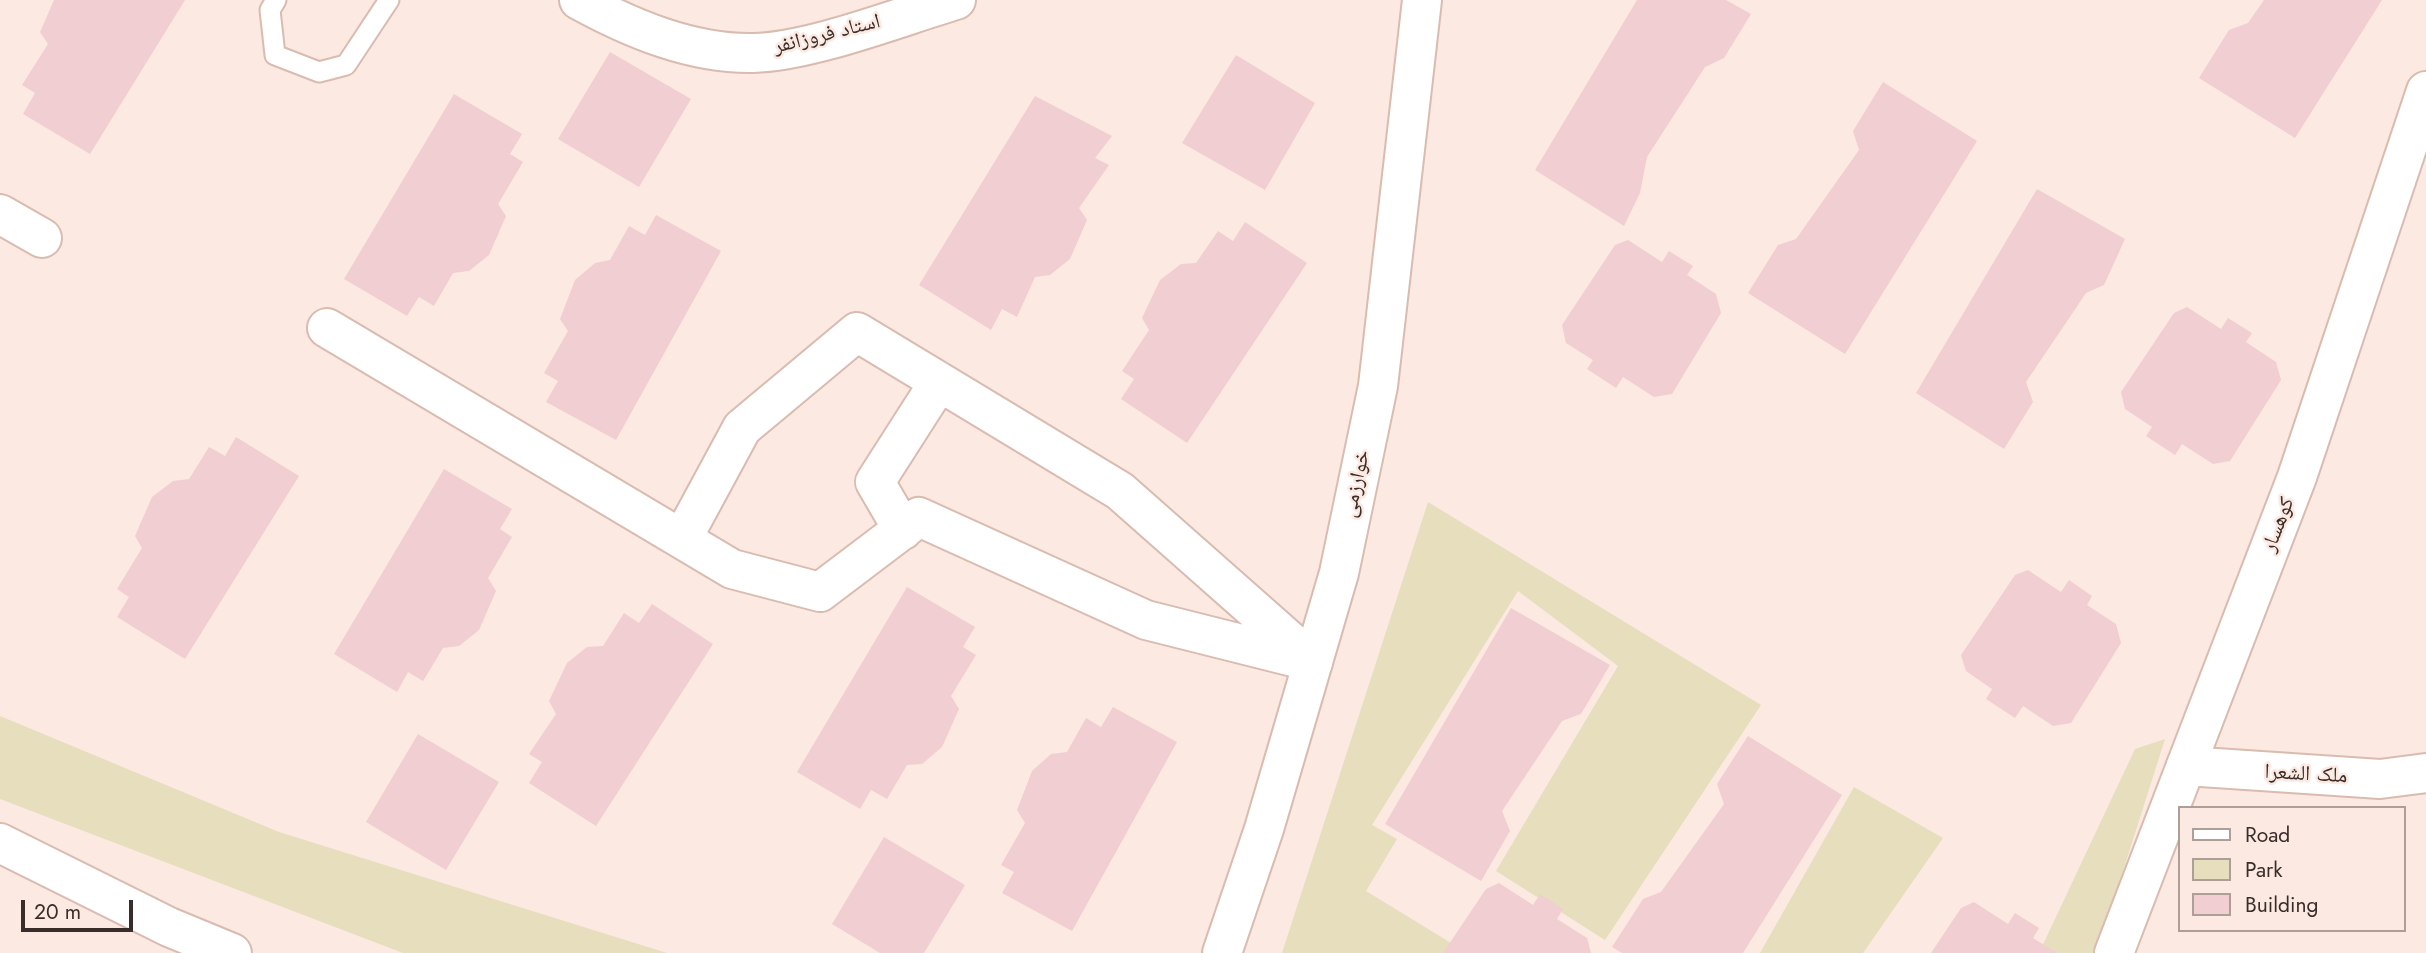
<!DOCTYPE html>
<meta charset="utf-8">
<style>
body{margin:0}
#map{position:relative;width:2426px;height:953px;overflow:hidden;background:#fce9e2;font-family:Jost,sans-serif}
canvas{display:block}
.legend{position:absolute;left:2178px;top:806px;width:228px;height:126px;box-sizing:border-box;background:#fce9e2;border:2px solid #ae9e98;margin:0;padding:9px 12px;list-style:none;font-size:21px;color:#392d29}
.legend li{display:flex;align-items:center;gap:14px;height:35px}
.legend b{width:35px;border:2px solid #ae9e98}
.scale{position:absolute;left:21px;top:900px;width:112px;height:32px;box-sizing:border-box;border:4px solid #392d29;border-top:0;padding-left:9px;font-size:21px;line-height:24px;white-space:nowrap;color:#392d29;-webkit-text-stroke:5px #fce9e2;paint-order:stroke}
</style>
<div id="map">
<canvas width="2426" height="953"></canvas>
<ul class="legend">
<li><b style="height:9px;background:#fff"></b>Road</li>
<li><b style="height:19px;background:#e6debc"></b>Park</li>
<li><b style="height:19px;background:#f0ced1"></b>Building</li>
</ul>
<div class="scale">20 m</div>
</div>
<script>
const g = document.querySelector('canvas').getContext('2d');
g.lineJoin = 'round';
function paint(path, color) { g.fillStyle = color; g.fill(path, 'evenodd'); }
function trace(path, color, width, dash) { g.strokeStyle = color; g.lineWidth = width; g.lineCap = dash ? 'butt' : 'round'; g.setLineDash(dash || []); g.stroke(path); }
function write(font, color, halo, rows, align = 'center') {
  g.font = font + ' Jost,"Noto Naskh Arabic",sans-serif'; g.lineWidth = 5; g.setLineDash([]); g.textBaseline = 'middle'; g.strokeStyle = halo; g.fillStyle = color; for (const [text, x, y, turn = 0] of rows) {
    g.save(); g.translate(x, y); g.rotate((+turn || 0) * Math.PI / 180); g.textAlign = isNaN(turn) ? turn : align; if (halo) g.strokeText(text, 0, 0); g.fillText(text, 0, 0); g.restore();
  }
}
const green = new Path2D(`
 M1428 502 1761 705 1605 940 1496 871 1618 666 1518 591 1372 825 1397 839 1366 891 1456 946 1453 953H1282Z
 M0 716 279 832 667 953H403L0 799Z
 M2165 739 2097 953H2039L2135 749Z
 M1854 787 1943 838 1863 953H1760Z`);
const building = new Path2D(`
 M54 0H185L90 154 23 114 35 93 22 85 48 44 40 32Z
 M1637 0H1726L1751 14 1724 58 1705 67 1647 157 1640 193 1624 226 1535 170Z
 M2264 0H2382L2295 138 2199 78 2229 30 2248 23Z
 M610 52 691 99 639 187 558 139Z
 M1236 55 1315 103 1265 190 1182 143Z
 M1883 82 1977 141 1845 354 1748 293 1778 245 1796 239 1859 150 1853 131Z
 M454 94 522 134 510 154 523 162 498 204 506 216 489 255 469 271 453 273 434 306 419 297 407 316 344 279Z
 M1035 96 1112 136 1095 158 1109 165 1079 208 1087 220 1070 259 1050 275 1035 277 1017 317 1002 309 991 330 919 285Z
 M2037 189 2125 239 2104 285 2086 293 2026 382 2033 402 2004 449 1916 393Z
 M656 215 721 251 616 440 546 402 558 381 544 373 568 331 560 319 575 280 595 263 610 260 629 226 645 235Z
 M1245 222 1307 263 1187 443 1121 399 1134 379 1122 371 1149 330 1142 318 1160 280 1181 264 1196 263 1218 231 1233 241Z
 M1628 240 1662 262 1669 251 1693 266 1687 275 1716 294 1721 313 1672 394 1654 397 1623 377 1616 388 1587 369 1593 360 1566 343 1562 325 1615 245Z
 M2187 307 2221 329 2228 318 2252 333 2246 342 2276 362 2281 380 2230 461 2213 464 2182 444 2175 455 2146 436 2152 427 2125 409 2121 392 2174 313Z
 M236 437 299 476 185 659 117 617 129 597 117 589 142 548 135 536 152 497 173 481 189 479 209 447 225 456Z
 M444 469 512 509 500 529 512 537 488 578 496 591 479 630 459 646 443 648 423 681 408 672 397 692 334 654Z
 M2028 570 2061 592 2069 580 2092 596 2087 605 2116 624 2121 643 2071 723 2053 726 2023 706 2015 718 1986 699 1992 689 1966 671 1961 655 2015 575Z
 M907 587 975 627 963 647 976 655 951 696 959 709 942 747 922 764 907 765 887 799 871 790 860 809 797 772Z
 M652 604 713 644 596 826 529 783 542 762 529 754 556 714 549 701 567 663 587 647 603 646 624 613 639 623Z
 M1511 608 1610 665 1581 714 1562 721 1502 811 1510 831 1481 881 1385 824Z
 M1113 707 1177 742 1072 931 1002 893 1014 872 1001 865 1025 823 1017 810 1032 771 1051 754 1067 752 1086 718 1101 727Z
 M418 734 499 782 446 870 366 822Z
 M1748 736 1842 795 1743 953H1622L1612 947 1643 899 1661 892 1724 804 1717 784Z
 M884 837 965 885 924 953H880L832 924Z
 M1499 883 1533 905 1540 894 1563 909 1557 919 1587 938 1591 953H1443L1486 889Z
 M1974 902 2008 924 2015 913 2039 928 2033 938 2057 953H1931L1961 908Z`);
const service = new Path2D(`
 M276 0 270 10 275 55 319 72 346 65 389 0`);
const minor = new Path2D(`
 M0 214 42 238
 M327 328 732 569 820 592 919 517 1146 620 1313 662
 M903 530 875 482 939 382
 M682 539 742 428 857 332 1120 491 1309 658
 M2186 766 2380 779 2426 773`);
const tertiary = new Path2D(`
 M579 0C632 29 692 54 753 53 810 52 899 17 956 0
 M0 843 169 927 232 953
 M1222 953 1264 829 1339 573 1378 386 1422 0
 M2114 953 2297 477 2426 91`);
const streetNames = [
 ["استاد فروزانفر",827,35,-14],
 ["خوارزمی",1357,484,-78],
 ["کوهسار",2279,525,-69],
 ["ملک الشعرا",2306,775,3]
];
paint(green, '#e6debc');
paint(building, '#f0ced1');
trace(service, '#d9bbb0', 23);
trace(minor, '#d9bbb0', 42);
trace(tertiary, '#d9bbb0', 42);
trace(service, '#fff', 19);
trace(minor, '#fff', 38);
trace(tertiary, '#fff', 38);
write('21px', '#392d29', '#fce9e2', streetNames);
</script>
